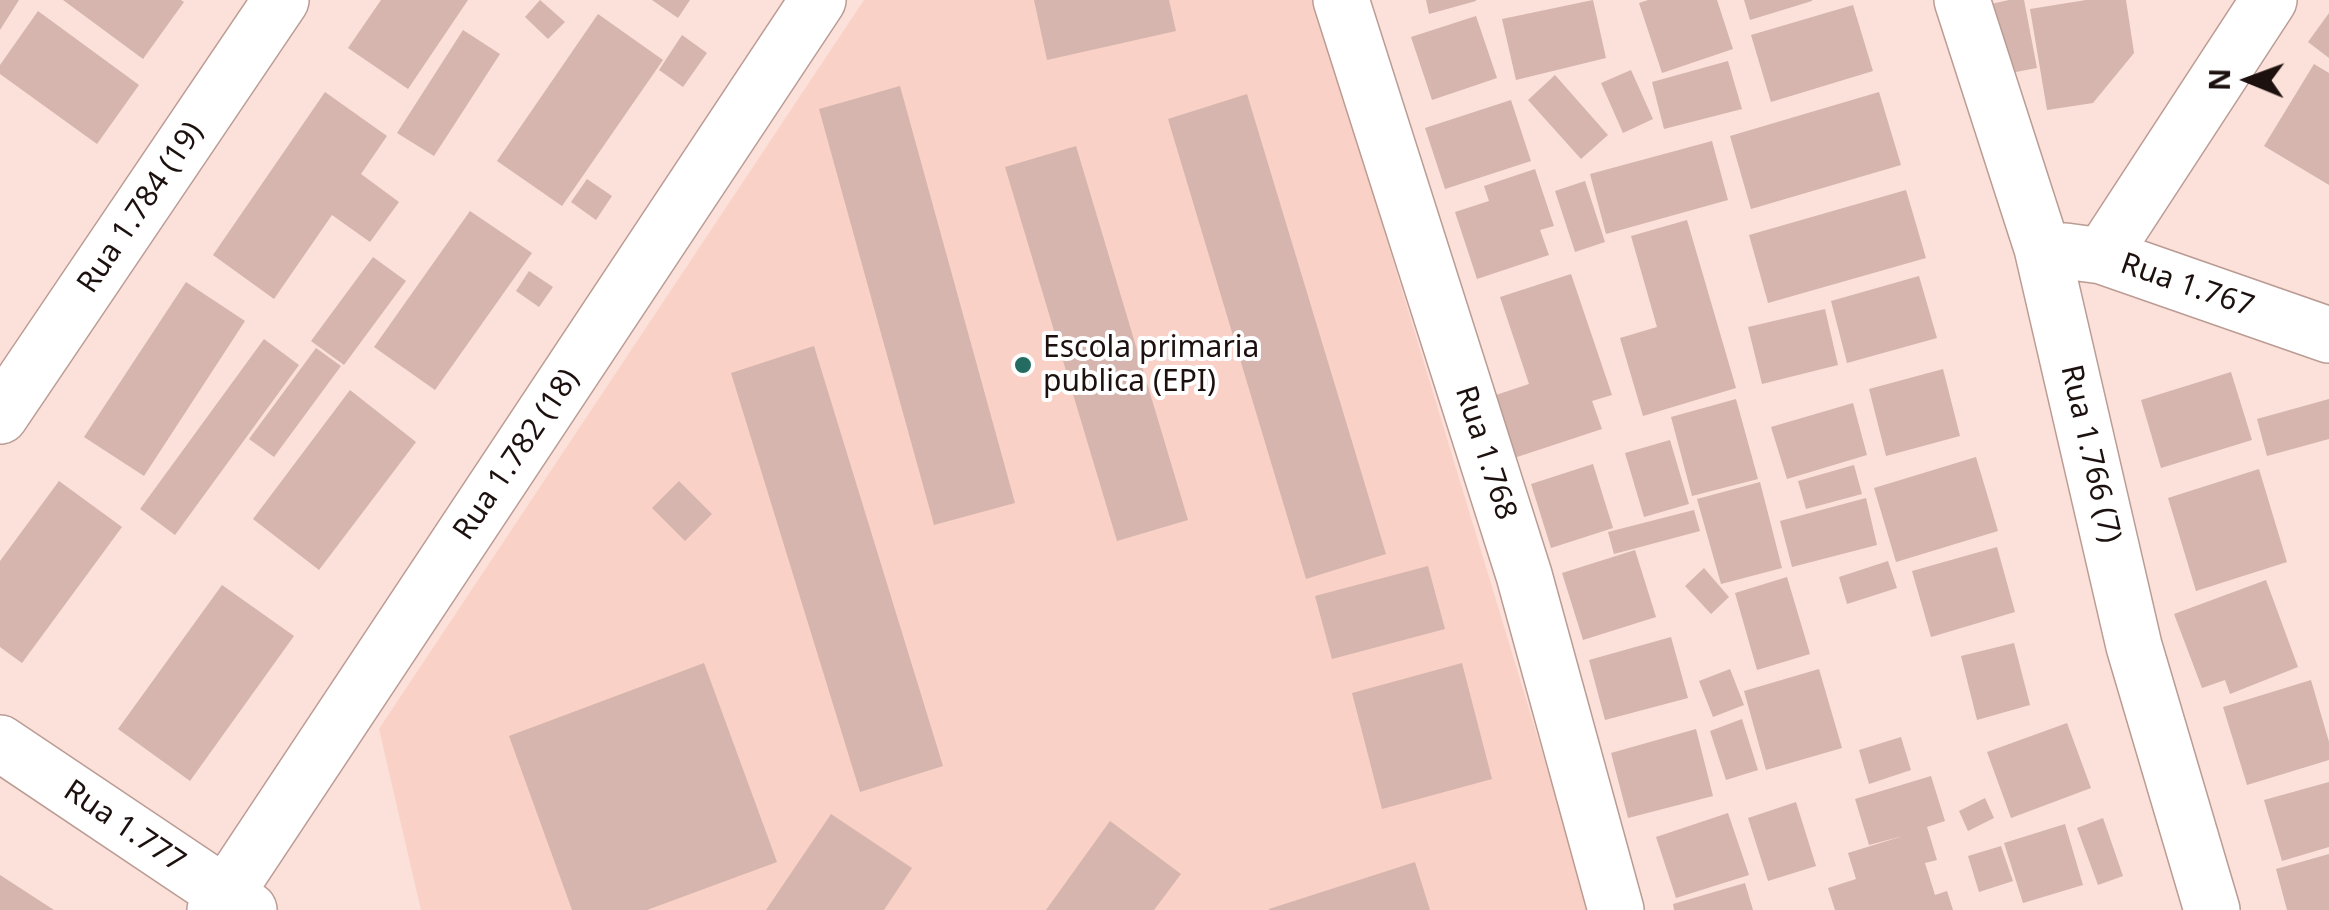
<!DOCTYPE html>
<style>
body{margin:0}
#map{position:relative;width:2329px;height:910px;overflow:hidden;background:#fbe1da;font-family:"Noto Sans",sans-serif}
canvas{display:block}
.north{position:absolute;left:2199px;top:30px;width:100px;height:100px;-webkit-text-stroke:8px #fff;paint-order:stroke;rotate:271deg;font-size:28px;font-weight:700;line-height:40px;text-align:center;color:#1c110e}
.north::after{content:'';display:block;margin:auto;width:35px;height:45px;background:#1c110e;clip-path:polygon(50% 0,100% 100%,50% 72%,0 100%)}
</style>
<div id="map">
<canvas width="2329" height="910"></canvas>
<div class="north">N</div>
</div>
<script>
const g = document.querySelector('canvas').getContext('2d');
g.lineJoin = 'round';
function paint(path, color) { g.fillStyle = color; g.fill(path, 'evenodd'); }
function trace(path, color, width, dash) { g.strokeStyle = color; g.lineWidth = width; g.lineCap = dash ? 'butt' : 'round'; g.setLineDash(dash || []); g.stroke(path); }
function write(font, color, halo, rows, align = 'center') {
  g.font = font + ' "Noto Sans",sans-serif'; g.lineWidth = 8; g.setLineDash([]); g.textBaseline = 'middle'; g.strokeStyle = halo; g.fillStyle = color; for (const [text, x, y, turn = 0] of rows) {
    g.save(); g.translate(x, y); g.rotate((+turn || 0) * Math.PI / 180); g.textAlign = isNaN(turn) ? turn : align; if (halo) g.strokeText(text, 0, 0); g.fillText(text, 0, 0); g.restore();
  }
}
const built = new Path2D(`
 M864 0H1314L1590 910H421L379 729Z`);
const building = new Path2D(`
 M0 0H19L0 30Z
 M63 0H181L184 2 143 59Z
 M381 0H468L408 89 348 48Z
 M540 0 565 22 548 39 525 17Z
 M652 0H690L678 18Z
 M1034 0H1169L1176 31 1047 60Z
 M1426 0H1476V1L1429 14Z
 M1593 0 1606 58 1516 80 1502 19Z
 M1648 0H1717L1733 49 1662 73 1639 3Z
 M1744 0H1812V1L1750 20Z
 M2009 0H2024L2037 68 2005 74 1991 4Z
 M2086 0H2126L2134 53 2093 103 2047 110 2030 9Z
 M1853 5 1873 71 1771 102 1751 35Z
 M38 11 139 85 97 144 0 74V65Z
 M2329 13V58L2308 42Z
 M598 14 663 60 562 206 497 161Z
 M1476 16 1497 78 1432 100 1411 37Z
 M463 30 500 54 434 156 397 133Z
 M682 35 707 53 683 87 659 70Z
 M1728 61 1742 109 1664 129 1652 82Z
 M2314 64 2329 73V185L2264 146Z
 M1631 70 1653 119 1623 133 1601 83Z
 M1555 75 1608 135 1581 159 1528 100Z
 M900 86 1015 503 934 525 819 109Z
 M325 92 387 136 361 174 399 202 370 242 332 215 274 299 213 255Z
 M1879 92 1901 165 1751 209 1730 136Z
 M1247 94 1386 554 1306 579 1168 119Z
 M1511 100 1531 161 1445 189 1425 128Z
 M1712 141 1728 200 1606 234 1590 174Z
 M1076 146 1188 520 1117 541 1005 167Z
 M1535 169 1554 226 1540 230 1549 255 1477 279 1455 212 1489 201 1484 186Z
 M587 179 612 196 596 220 571 202Z
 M1585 181 1605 242 1575 252 1555 191Z
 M1906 190 1926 258 1768 303 1749 235Z
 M470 211 532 253 435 390 374 347Z
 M1687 220 1736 388 1643 416 1620 338 1657 327 1631 236Z
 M373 257 406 281 344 365 311 341Z
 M529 271 553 287 539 307 516 291Z
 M1571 274 1612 395 1592 401 1602 429 1511 459 1490 397 1529 384 1500 297Z
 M1919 276 1937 338 1847 363 1831 301Z
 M186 282 245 321 144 476 84 437Z
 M1825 309 1838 365 1762 384 1748 327Z
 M264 339 299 365 175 535 140 509Z
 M814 346 943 766 860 792 731 373Z
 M316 348 341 366 274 457 249 439Z
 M1943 369 1960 436 1886 456 1869 389Z
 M2231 372 2252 440 2161 468 2141 400Z
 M350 390 416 442 319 570 253 519Z
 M1736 399 1758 479 1692 496 1671 417Z
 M2329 399V439L2267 456 2257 419Z
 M1853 403 1867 455 1787 479 1771 427Z
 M1670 440 1689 504 1644 517 1625 453Z
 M1976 457 1998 531 1896 562 1874 488Z
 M1593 464 1613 528 1551 548 1531 484Z
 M1854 465 1862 494 1806 509 1798 481Z
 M2259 469 2287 562 2196 591 2168 498Z
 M59 481 122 527 22 663 0 647V561Z
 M679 481 712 514 685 541 652 508Z
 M1760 482 1782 568 1721 584 1697 499Z
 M1866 498 1877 545 1792 567 1780 521Z
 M1694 510 1700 531 1614 554 1608 532Z
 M1997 547 2015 612 1931 637 1912 571Z
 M1635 550 1656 617 1583 640 1562 573Z
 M1888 561 1897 588 1847 604 1839 577Z
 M1428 566 1445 629 1332 659 1315 596Z
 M1704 568 1729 597 1711 614 1685 586Z
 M1787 577 1810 654 1757 670 1735 593Z
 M2266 580 2298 667 2230 694 2225 680 2202 688 2174 614Z
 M222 585 294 636 190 781 118 729Z
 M1671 637 1688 698 1605 720 1589 660Z
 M2014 643 2030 705 1977 720 1961 656Z
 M704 663 777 862 647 910H572L509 736Z
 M1462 663 1492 779 1382 809 1352 693Z
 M1730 669 1744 705 1713 717 1699 681Z
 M1819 669 1842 748 1766 770 1744 691Z
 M2311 680 2329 742V760L2247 785 2223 707Z
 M1742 719 1758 770 1726 780 1710 731Z
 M2067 723 2091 788 2011 818 1987 752Z
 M1696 729 1713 796 1628 818 1611 753Z
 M1901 737 1911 770 1869 784 1859 750Z
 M1931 776 1945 821 1927 827 1937 860 1925 863 1935 895 1947 891 1953 910H1835L1828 888 1856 879 1848 853 1903 836 1869 845 1855 799Z
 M2329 782V847L2282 861 2264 800Z
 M1985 798 1994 818 1968 831 1959 811Z
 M1796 802 1816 866 1768 881 1748 818Z
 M1728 813 1749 875 1676 898 1656 837Z
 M831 814 912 868 884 910H766Z
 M2103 818 2123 876 2098 885 2077 828Z
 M1110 821 1181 874 1154 910H1046Z
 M2065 824 2083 885 2023 903 2004 843Z
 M2001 846 2013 881 1979 892 1968 856Z
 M2329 854V910H2287L2276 869Z
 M1415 862 1430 910H1269V909Z
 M0 875 54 910H0Z
 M1745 883 1753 910H1674L1673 904Z`);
const minor = new Path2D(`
 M1341 0 1524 575 1616 910
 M1962 0 2042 248 2134 646 2212 910
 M2065 251 2102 256 2329 335
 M2102 256 2269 0
 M0 416 281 0
 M0 743 249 910
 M215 910 818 0`);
const markers = [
 [1023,365,10,"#246b61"]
];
const streetNames = [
 ["Rua 1.784 (19)",141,208,-56],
 ["Rua 1.767",2187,286,19],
 ["Rua 1.768",1485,453,72],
 ["Rua 1.766 (7)",2090,454,77],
 ["Rua 1.782 (18)",517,455,-56],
 ["Rua 1.777",124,827,34]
];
const poiNames = [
 ["Escola primaria",1043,348],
 ["publica (EPI)",1043,382]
];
paint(built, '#fad1c6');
paint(building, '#d5b5ad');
trace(minor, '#bb9c94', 58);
trace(minor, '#fff', 55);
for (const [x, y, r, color] of markers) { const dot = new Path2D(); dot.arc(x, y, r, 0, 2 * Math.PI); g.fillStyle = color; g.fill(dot); trace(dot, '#fff', 4); }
write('30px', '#1c110e', '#fff', streetNames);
write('30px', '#1c110e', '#fff', poiNames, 'left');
</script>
